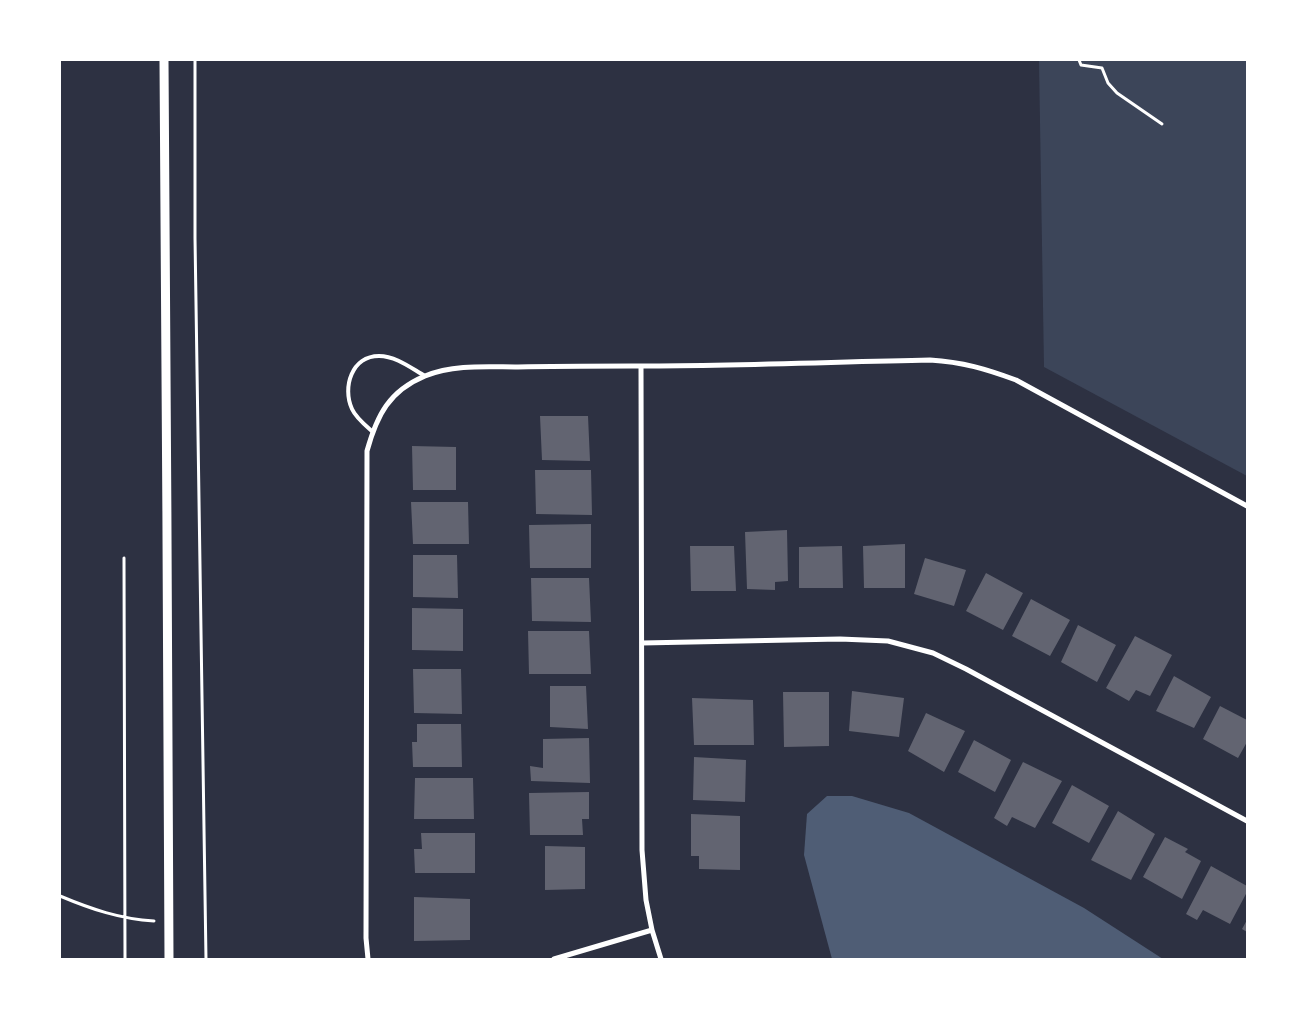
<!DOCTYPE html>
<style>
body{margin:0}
#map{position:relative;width:1307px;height:1019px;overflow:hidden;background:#2d3142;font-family:Barlow,sans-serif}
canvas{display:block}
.frame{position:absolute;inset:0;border:61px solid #fff;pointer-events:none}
</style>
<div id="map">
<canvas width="1307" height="1019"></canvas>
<div class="frame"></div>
</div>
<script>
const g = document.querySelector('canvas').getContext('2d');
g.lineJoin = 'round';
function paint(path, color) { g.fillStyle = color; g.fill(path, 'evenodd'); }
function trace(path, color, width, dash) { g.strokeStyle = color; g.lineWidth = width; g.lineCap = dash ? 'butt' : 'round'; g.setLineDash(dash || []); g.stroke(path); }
const green = new Path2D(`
 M1039 60H1247V476L1044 367Z`);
const water = new Path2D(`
 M827 796H852L909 813 1084 908 1163 959H832L804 855 807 814Z`);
const building = new Path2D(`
 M540 416H588L590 461 542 460Z
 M412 446 456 447V490H413Z
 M535 470H591L592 515 536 514Z
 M411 502H468L469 544H413Z
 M591 524V568H530L529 525Z
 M787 530 788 581 775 582V590L747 589 745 532Z
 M905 544V588H864L863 546Z
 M690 546H734L736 591H691Z
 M842 546 843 588H799V547Z
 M413 555H457L458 598 413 597Z
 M925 558 966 570 954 606 914 594Z
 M986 573 1023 593 1003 630 966 611Z
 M531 578H589L591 622 532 621Z
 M1031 599 1070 620 1050 656 1012 636Z
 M412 608 463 609V651L412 650Z
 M1078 625 1116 645 1097 682 1061 662Z
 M528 631H589L591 674H529Z
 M1135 636 1172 655 1150 696 1136 690 1129 701 1106 688Z
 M413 669H461L462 714 414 713Z
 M1174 676 1211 697 1194 728 1156 711Z
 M550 686H586L588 729 550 727Z
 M852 691 904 698 899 737 849 731Z
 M783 692H829V746L784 747Z
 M692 698 753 700 754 745H694Z
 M1220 706 1247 720V742L1238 758 1203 739Z
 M926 713 965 731 944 772 908 751Z
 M417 724H461L462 767H413L412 742H417Z
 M589 738 590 783 531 781 530 766 543 768V739Z
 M974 740 1011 760 995 792 958 772Z
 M694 757 746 760 745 802 693 800Z
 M1023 762 1062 781 1035 828 1012 817 1007 826 994 818Z
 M415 778H473L474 819H414Z
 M1072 785 1109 806 1089 843 1052 823Z
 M589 792V819H582L583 835H530L529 793Z
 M1118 811 1155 834 1131 880 1091 860Z
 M691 814 740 816V870L699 869V856H691Z
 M421 833H475V873H415L414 849H422Z
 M1165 837 1188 849 1185 852 1201 861 1182 899 1143 877Z
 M545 846 585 847V889L545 890Z
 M1211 866 1247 886V892L1230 924 1203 910 1197 920 1186 914Z
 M414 897 470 899V940L414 941Z
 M1247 920V932L1242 929Z`);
const path = new Path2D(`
 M195 60V238L206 959
 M1079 60 1081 65 1102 68 1108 83 1117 93 1162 124
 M124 558 125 959
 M60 896C91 909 120 919 154 921`);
const service = new Path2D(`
 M373 432C365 425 356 418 352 409 342 387 352 356 379 356 396 356 411 368 425 376`);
const minor = new Path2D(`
 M641 366 642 850 646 900 652 930 661 959
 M642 643 840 639 888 641 933 653 966 669 1247 821
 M368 959 366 938 367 451C377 415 389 391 425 376 454 364 488 367 518 367 556 366 594 366 632 366 731 366 831 362 930 360 963 362 986 369 1016 380L1247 506
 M554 959 652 930`);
const tertiary = new Path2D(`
 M164 60C165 360 169 659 169 959`);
paint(green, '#3c4559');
paint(water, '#4f5d75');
paint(building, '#626471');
trace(path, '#fff', 3);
trace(service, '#fff', 4);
trace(minor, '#fff', 5);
trace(tertiary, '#fff', 9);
</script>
